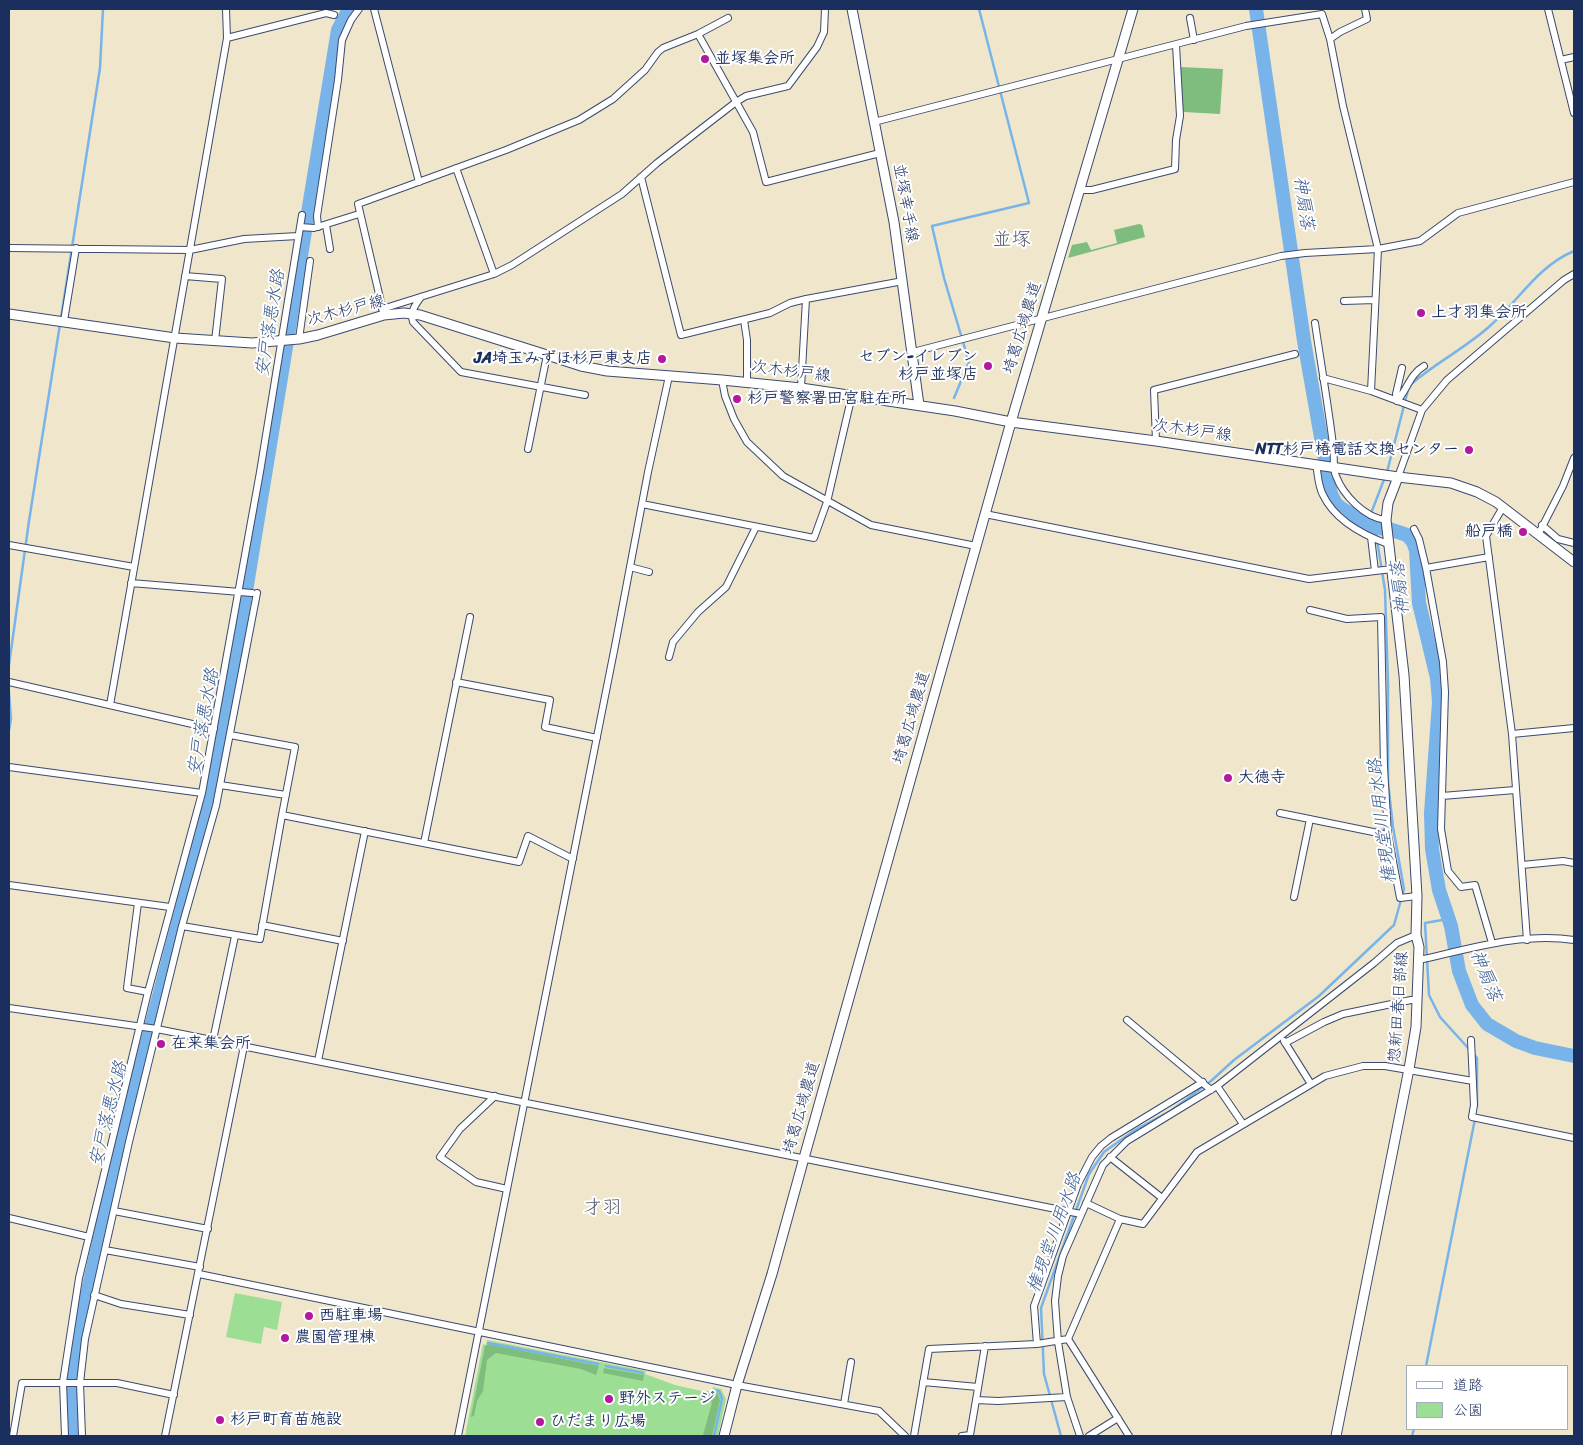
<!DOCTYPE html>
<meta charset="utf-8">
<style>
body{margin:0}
#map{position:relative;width:1583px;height:1445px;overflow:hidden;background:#f0e6cb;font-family:Sriracha,"Klee One",sans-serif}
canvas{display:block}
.frame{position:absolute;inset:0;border:10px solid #1b2f5e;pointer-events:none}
.legend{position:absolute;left:1406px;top:1365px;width:162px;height:65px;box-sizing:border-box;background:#fff;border:1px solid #a4acbf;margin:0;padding:6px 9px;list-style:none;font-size:15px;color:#1b2f5e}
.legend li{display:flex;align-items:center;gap:10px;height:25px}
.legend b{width:25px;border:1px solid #a4acbf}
</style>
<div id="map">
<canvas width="1583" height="1445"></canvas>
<div class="frame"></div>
<ul class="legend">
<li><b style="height:6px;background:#fff"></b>道路</li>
<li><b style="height:14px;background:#9dde95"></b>公園</li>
</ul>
</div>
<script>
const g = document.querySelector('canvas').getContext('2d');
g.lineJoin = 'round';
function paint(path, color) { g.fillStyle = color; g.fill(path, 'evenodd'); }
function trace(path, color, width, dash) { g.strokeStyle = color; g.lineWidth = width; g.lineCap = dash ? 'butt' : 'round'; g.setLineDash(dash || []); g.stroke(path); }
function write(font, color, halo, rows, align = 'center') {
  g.font = font + ' Sriracha,"Klee One",sans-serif'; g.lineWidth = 4; g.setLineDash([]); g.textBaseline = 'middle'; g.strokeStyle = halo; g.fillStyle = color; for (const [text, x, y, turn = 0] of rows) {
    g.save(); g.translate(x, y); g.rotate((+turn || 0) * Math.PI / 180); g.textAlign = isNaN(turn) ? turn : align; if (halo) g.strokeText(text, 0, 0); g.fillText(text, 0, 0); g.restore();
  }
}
const green = new Path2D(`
 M235 1293 282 1302 277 1330 264 1327 261 1344 226 1337Z
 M487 1340 646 1371 645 1374 675 1385 711 1393 713 1387 721 1389 726 1399 718 1436H465L483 1344 486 1345Z`);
const forest = new Path2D(`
 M1180 67 1223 69 1220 114 1184 112 1182 110Z
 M1139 224 1142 225 1145 237 1068 258 1072 245 1087 242 1091 250 1117 243 1114 230Z
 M488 1344 599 1366 596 1375 581 1369 496 1353 487 1360 483 1391 477 1401 474 1416 471 1417 485 1346Z
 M604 1368 644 1375 643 1381 603 1373Z
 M703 1391 717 1392 720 1400 712 1436H698L703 1435 712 1403 710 1400 703 1403 700 1400Z`);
const stream = new Path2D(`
 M348 11 356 9
 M61 318 100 68 103 9
 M1410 385C1435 363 1466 348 1491 325 1519 300 1538 266 1574 251
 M954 398 969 362 944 278 932 226 1029 203 979 9
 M1387 472 1408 390
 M9 665 29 521 60 324
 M9 692 11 719 9 730
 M1448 919 1425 923 1429 995 1440 1017 1469 1049
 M1473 1053 1477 1058V1106
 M488 1343 598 1364
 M606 1366 643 1373
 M1426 1366 1475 1119
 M714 1391H719L722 1399 714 1436
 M1061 1436 1044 1374 1041 1308 1089 1174 1104 1152 1135 1130 1172 1110 1211 1081 1234 1060 1319 996 1394 925 1404 889 1393 827 1388 782V683L1385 590 1375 528 1370 516 1385 477
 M1412 1436 1414 1429`);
const river = new Path2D(`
 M1256 9 1304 341 1331 494 1336 504 1341 508 1375 528 1389 529 1407 535 1413 542 1416 550 1419 603 1437 678 1439 702 1431 813 1432 849 1439 890 1451 926 1459 971 1472 1005 1487 1024 1516 1041 1535 1048 1574 1056
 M73 1436 71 1366 122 1139 206 815 237 646 338 30 349 9`);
const street = new Path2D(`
 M374 9 419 182
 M1548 9 1574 113
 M1190 18 1194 40
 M698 34 753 132 766 182 880 153
 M227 38 326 13 334 15
 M1330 39 1340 32 1367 19 1365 9
 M1561 60 1574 57
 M874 122 1246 26 1322 14 1330 39 1343 106 1378 249 1371 391 1422 410
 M456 168 494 274
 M641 177 681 335 770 313 790 303 806 299 903 281
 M1080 190H1092L1175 169 1176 140 1180 116 1176 45
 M326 225 330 249
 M300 227 314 228 359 214
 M318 227 317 216 338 80 342 40 351 20 359 9
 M9 248 190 250 244 239 298 236
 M185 276 222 279 215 341
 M421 297C415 305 410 312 413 322L461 372 585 395
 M1344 301 1375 300
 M382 309 494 274 512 265 622 194 657 163 736 102 746 96 788 86 817 47 824 32 825 9
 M383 311 358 204 506 150 579 120 613 99 645 70 658 52 663 48 698 34 728 18
 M744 320 747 340V382
 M64 321 76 248
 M1315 323C1321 364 1328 404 1333 445 1335 455 1332 467 1336 476 1343 495 1365 518 1386 520
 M299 339 310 261
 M913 352 1281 256 1305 253 1378 249 1420 241 1458 213 1574 182
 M1323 378 1371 391
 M722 380 725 396 734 419 747 442 783 476 871 525 976 546
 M801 388 806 299
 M1397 401C1407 390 1410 374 1424 366
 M1397 401 1396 394 1402 368
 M1156 441 1154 390 1295 354
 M528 449 547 355
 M1316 464C1318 474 1318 486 1323 495 1335 520 1363 535 1388 544
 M1398 477 1422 410 1447 380 1564 280 1574 274
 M642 504 814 538 827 502 852 395
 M1503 507 1486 536 1512 734 1527 940
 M985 514 1309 579 1392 569
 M1542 525 1558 539 1574 543
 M1414 529 1419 539 1426 568 1443 662 1445 692 1441 829 1448 871 1461 887 1475 885 1492 943
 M1538 535 1563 486 1574 458
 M1371 537 1375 571
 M9 545 134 567
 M630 567 649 572
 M1426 568 1489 557
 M131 583 252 593
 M1310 610 1347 619 1381 617 1384 767 1388 835
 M669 657 673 642 698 612 726 587 756 527
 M9 682 214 729
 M456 682 550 700 545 727 597 738
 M110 705 227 38 226 9
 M1512 734 1574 728
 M230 735 295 747 282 815
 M9 767 202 793
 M220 785 286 795
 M1442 796 1515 790
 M1280 813 1388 835 1400 898 1417 896
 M424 843 470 617
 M1522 865 1563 861 1574 863
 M9 885 170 907
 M1294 897 1310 819
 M138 903 127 988 148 992
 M262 925 343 941
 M182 926 216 806 257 593
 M1419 960C1469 949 1522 932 1574 940
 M9 1008 157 1029 1081 1214
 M1127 1020 1211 1090
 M213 1040 235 936
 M1471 1040 1474 1105 1472 1117 1574 1138
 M1284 1041 1311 1084
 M1285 1043 1324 1022 1343 1014 1411 1000H1418
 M318 1061 365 831
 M1217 1086 1243 1124
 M495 1096 460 1129 440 1157 476 1182 507 1189
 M1110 1157 1162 1198
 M1086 1203 1120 1219 1143 1224 1197 1152 1325 1076 1363 1066H1385L1473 1081
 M114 1211 208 1229
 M9 1218 89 1237
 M1120 1219 1068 1339 1129 1436
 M105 1250 200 1267
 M199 1274 737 1385 879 1411 905 1436
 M94 1295 121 1304 190 1315
 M1037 1344 1034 1306 1078 1184 1092 1157 1101 1146 1111 1138 1203 1082
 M923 1382 978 1387
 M976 1400 985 1346
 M844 1404 851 1362
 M13 1436 22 1383H117L174 1395
 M65 1436 63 1382 79 1278 148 992 202 793 260 472 302 215
 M82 1436 80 1383 85 1339 129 1142 182 926 260 939 282 815 519 862 528 836 573 859
 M165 1436 244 1046
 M458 1436 615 646 648 472 669 376
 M914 1436 929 1349 1037 1344 1068 1339
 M962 1436 970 1435 976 1400 998 1401 1067 1397
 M1080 1436 1067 1397 1058 1342 1055 1301 1058 1276 1063 1256 1103 1165 1127 1141 1217 1086 1374 963 1397 943 1416 935
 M1089 1436 1118 1418`);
const secondary = new Path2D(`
 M852 9 894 222 919 405
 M9 314 175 338 252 343 299 339 318 335 384 315 404 313 420 315 547 355 581 366 607 371 722 380 801 388 955 411 1011 422 1156 441 1398 477 1451 483 1477 492 1496 502 1574 562
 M724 1436 737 1385 772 1274 804 1158 1011 422 1133 9
 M1336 1436 1409 1069 1416 1027 1419 947 1416 935 1417 896 1404 675 1386 520 1388 503 1398 477`);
const markers = [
 [705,59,5,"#b5179e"],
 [1421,313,5,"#b5179e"],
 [662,359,5,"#b5179e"],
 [988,366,5,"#b5179e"],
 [737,399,5,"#b5179e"],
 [1469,450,5,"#b5179e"],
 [1523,532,5,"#b5179e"],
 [1228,778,5,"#b5179e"],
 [161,1044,5,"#b5179e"],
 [309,1316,5,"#b5179e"],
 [285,1338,5,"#b5179e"],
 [609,1399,5,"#b5179e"],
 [220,1420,5,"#b5179e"],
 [540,1422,5,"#b5179e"]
];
const poiNames = [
 ["並塚集会所",715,59],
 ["上才羽集会所",1431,313],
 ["セブン-イレブン",978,357,"right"],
 ["杉戸並塚店",978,375,"right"],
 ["JA埼玉みずほ杉戸東支店",652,359,"right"],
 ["杉戸警察署田宮駐在所",747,399],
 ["NTT杉戸椿電話交換センター",1459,450,"right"],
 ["船戸橋",1513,532,"right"],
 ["大徳寺",1238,778],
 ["在来集会所",171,1044],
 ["西駐車場",319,1316],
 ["農園管理棟",295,1338],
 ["野外ステージ",619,1399],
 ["杉戸町育苗施設",230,1420],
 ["ひだまり広場",550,1422]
];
const streetNames = [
 ["並塚幸手線",905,203,80],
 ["次木杉戸線",346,311,-15],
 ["埼葛広域農道",1023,328,-73],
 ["次木杉戸線",791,372,7],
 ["次木杉戸線",1192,431,8],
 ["埼葛広域農道",912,718,-74],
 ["惣新田春日部線",1399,1007,-86],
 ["埼葛広域農道",802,1108,-74]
];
const waterNames = [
 ["神扇落",1303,203,82],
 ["安戸落悪水路",271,323,-81],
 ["神扇落",1401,588,-96],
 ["安戸落悪水路",204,722,-80],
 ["権現堂川用水路",1383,821,-97],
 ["神扇落",1485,976,68],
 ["安戸落悪水路",109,1114,-76],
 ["権現堂川用水路",1055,1233,-70]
];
const quarterNames = [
 ["並塚",1012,240],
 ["才羽",602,1208]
];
paint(green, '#9dde95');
paint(forest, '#7ebd7e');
trace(stream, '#78b4ea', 2.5);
trace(river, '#78b4ea', 14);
trace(street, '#3b4a6e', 8);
trace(secondary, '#3b4a6e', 11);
trace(street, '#fff', 6);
trace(secondary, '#fff', 9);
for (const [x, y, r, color] of markers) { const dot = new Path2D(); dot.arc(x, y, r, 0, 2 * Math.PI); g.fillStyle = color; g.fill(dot); trace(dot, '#fff', 2); }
write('bold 16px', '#1b2f5e', '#fff', poiNames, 'left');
write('16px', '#1b2f5e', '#fff', streetNames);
write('italic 18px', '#3c5e8f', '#fff', waterNames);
write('19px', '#58596c', '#fff', quarterNames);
</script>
